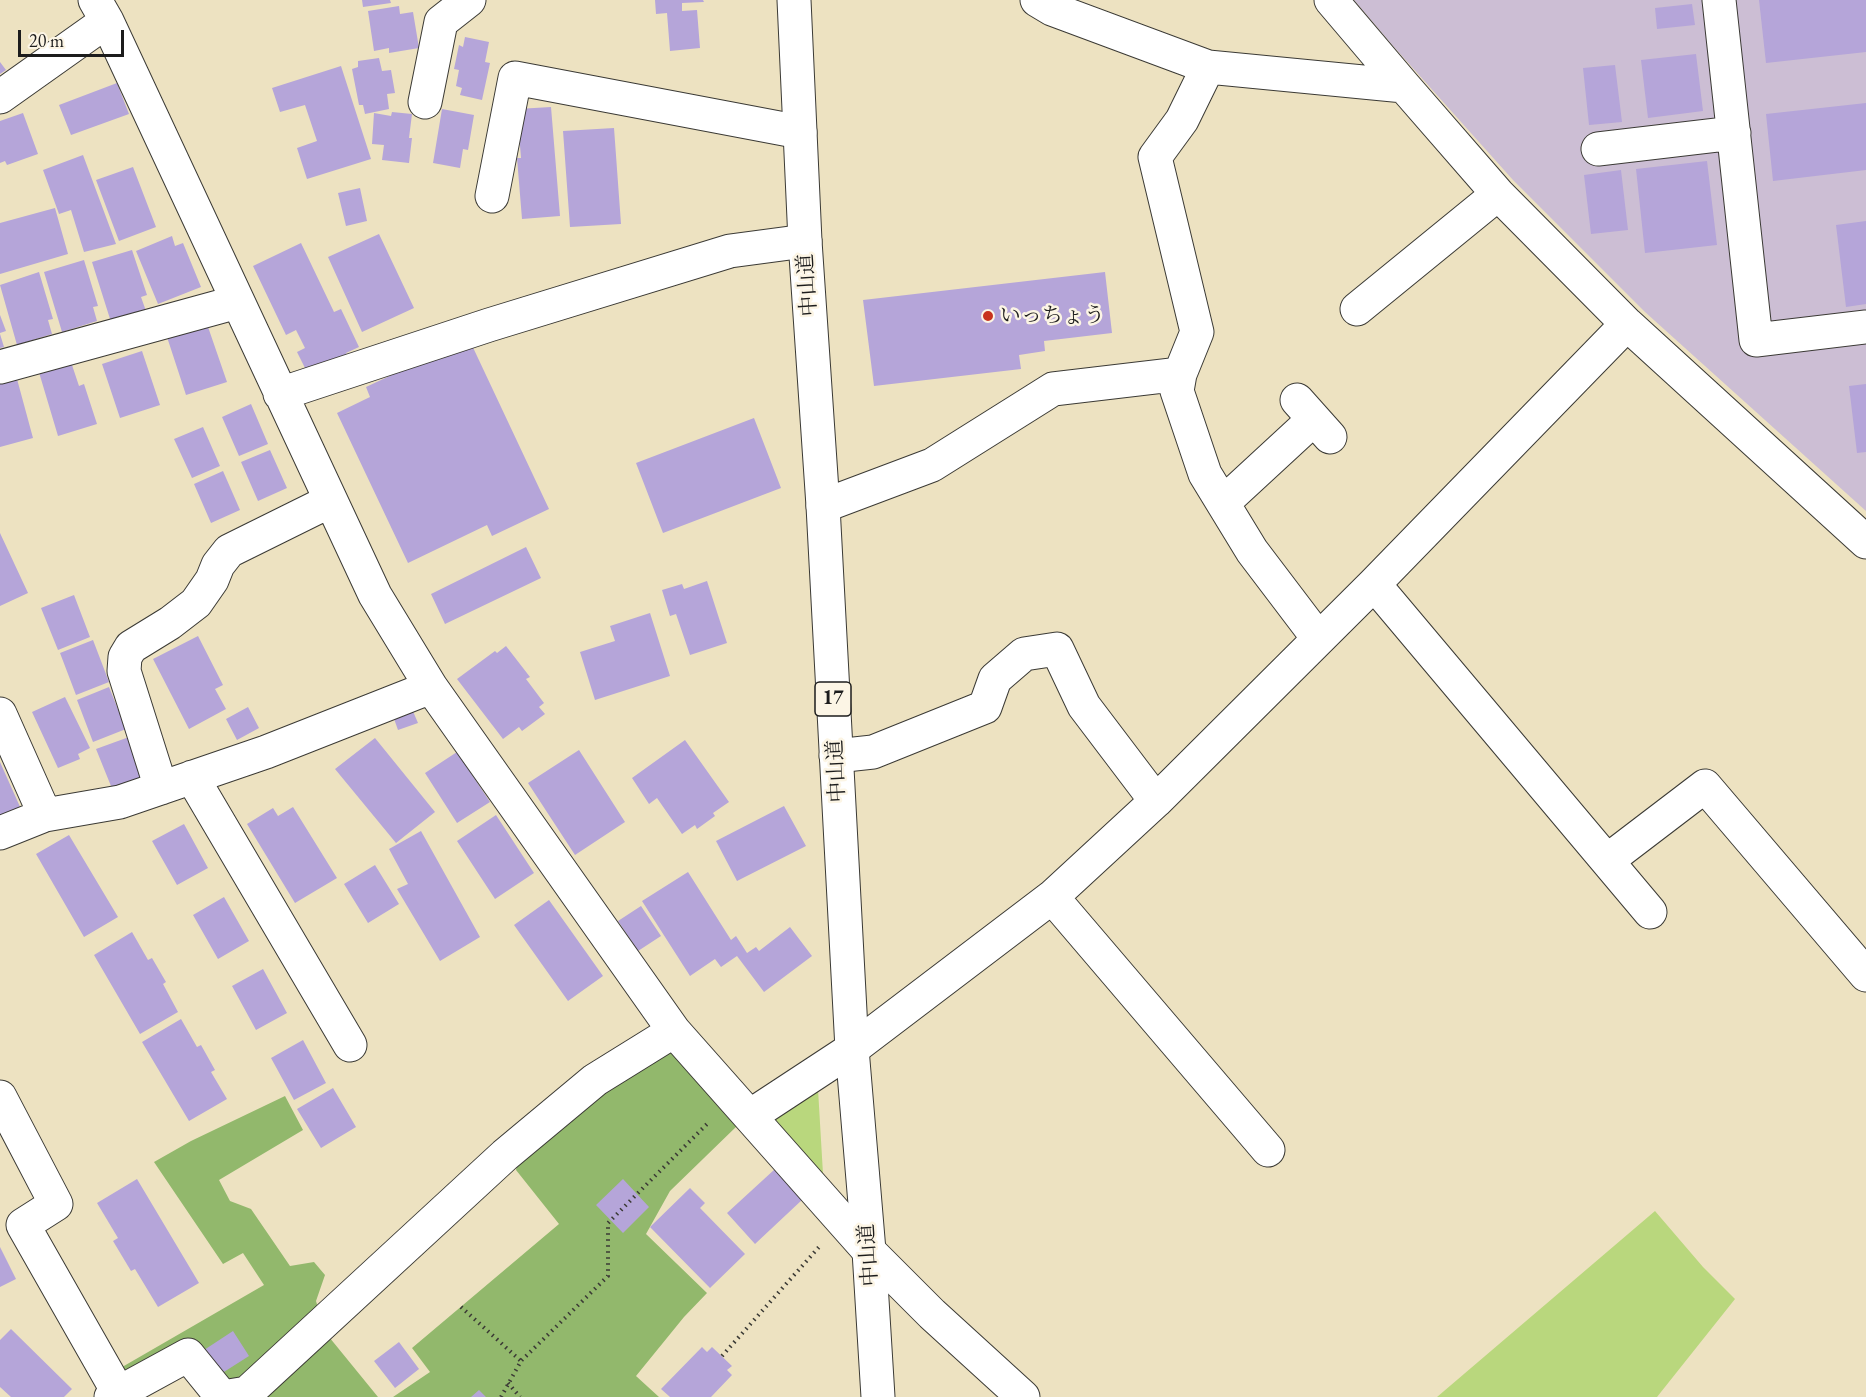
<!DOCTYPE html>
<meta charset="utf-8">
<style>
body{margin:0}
#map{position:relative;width:1866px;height:1397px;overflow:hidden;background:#ede2c1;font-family:"EB Garamond",serif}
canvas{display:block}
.scale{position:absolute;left:18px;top:30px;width:106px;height:27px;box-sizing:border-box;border:3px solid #1c1c1c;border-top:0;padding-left:8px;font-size:18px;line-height:21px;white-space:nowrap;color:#1c1c1c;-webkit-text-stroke:4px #fcf5e5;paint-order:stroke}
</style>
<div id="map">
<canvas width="1866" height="1397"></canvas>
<div class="scale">20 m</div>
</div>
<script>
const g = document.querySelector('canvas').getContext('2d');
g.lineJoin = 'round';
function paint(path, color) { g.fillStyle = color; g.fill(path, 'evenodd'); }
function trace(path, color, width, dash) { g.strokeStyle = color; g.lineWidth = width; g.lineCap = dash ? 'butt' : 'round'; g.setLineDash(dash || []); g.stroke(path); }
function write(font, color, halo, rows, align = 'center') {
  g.font = font + ' "EB Garamond","Noto Serif JP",serif'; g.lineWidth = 5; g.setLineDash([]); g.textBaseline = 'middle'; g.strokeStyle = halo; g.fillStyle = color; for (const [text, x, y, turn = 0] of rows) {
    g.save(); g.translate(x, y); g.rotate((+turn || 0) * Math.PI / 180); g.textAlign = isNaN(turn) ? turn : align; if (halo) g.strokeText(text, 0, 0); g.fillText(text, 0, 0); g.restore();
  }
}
const industrial = new Path2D(`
 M1354 0H1866V511L1645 312 1513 180 1393 46Z`);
const green = new Path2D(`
 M818 1089 823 1174 774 1120Z
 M1655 1211 1703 1267 1735 1299 1657 1397H1437Z`);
const forest = new Path2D(`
 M671 1052 738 1125 670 1191 646 1234 707 1293 684 1317 636 1376 659 1397H393L430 1372 412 1348 559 1224 516 1170 520 1155 624 1072Z
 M285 1096 303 1130 219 1180 230 1201 251 1209 290 1266 314 1262 325 1275 316 1301 325 1332 378 1397H201L184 1367 132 1392 117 1370 264 1285 243 1253 223 1264 154 1162 191 1141Z`);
const building = new Path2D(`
 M362 0H390L391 3 363 7Z
 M655 0H703L704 2 682 3V11L697 10 700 48 670 51 667 13 656 14Z
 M1759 0H1866V52L1766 63Z
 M1692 4 1695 25 1657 29 1655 8Z
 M399 6 400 14 413 12 419 48 389 53V48L374 51 368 11Z
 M465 37 489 42 485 62 490 63 482 100 460 95 462 88 456 86 459 70 454 69 459 45 463 47Z
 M1696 54 1703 111 1648 118 1641 60Z
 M379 58 382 71 391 70 395 93 387 94 389 109 365 114 363 105H359L352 69 358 67V61Z
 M0 62 6 70 0 74Z
 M1615 65 1622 122 1589 125 1583 68Z
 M341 66 371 159 307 179 297 148 317 141 305 105 280 112 272 88Z
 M117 83 129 114 71 135 59 105Z
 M1866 103V170L1773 181 1766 114Z
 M551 107 560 216 522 219 517 158H521L517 109Z
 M442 109 474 115 468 150 463 149 460 168 433 163Z
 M392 112 412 114 409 138H412L409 163 382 160 384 145 372 144 374 113 391 116Z
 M23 113 38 154 7 165 5 161 0 163V121Z
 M614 128 621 224 570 227 563 131Z
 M83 155 116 244 84 252 71 210 59 214 43 170Z
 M1707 161 1717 245 1645 253 1636 169Z
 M133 167 156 227 119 241 96 180Z
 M1621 170 1628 230 1591 234 1584 175Z
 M360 188 367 221 346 226 338 193Z
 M55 208 68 254 0 274V223Z
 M1866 221V304L1846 307 1836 225Z
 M379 234 414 308 362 332 328 257Z
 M172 236 175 246 183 243 201 287 158 304 136 251Z
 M301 243 334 312 341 309 359 347 346 353 348 356 306 370 297 352 305 348 296 330 286 335 253 266Z
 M132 250 147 295 141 297 146 311 111 322 92 262Z
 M84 260 98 306 93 307 97 321 62 332 44 272Z
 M39 272 53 319 48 320 52 334 17 345 0 285Z
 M1105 272 1112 333 1044 341 1045 351 1019 355 1021 369 874 386 863 300Z
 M0 315 6 331 0 333Z
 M207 324 227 382 186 395 167 337Z
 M0 334 4 347 0 348Z
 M469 339 549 509 492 536 487 525 408 563 337 413 370 397 366 387Z
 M142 351 160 405 120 418 102 364Z
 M70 359 79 386 84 384 97 424 58 436 38 369Z
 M17 379 33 438 0 447V383Z
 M1866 384V452L1857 453 1849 386Z
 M251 404 268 444 239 456 222 417Z
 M754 418 781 488 663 533 636 463Z
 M203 427 220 466 192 478 174 439Z
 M270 450 287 488 258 501 241 462Z
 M223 471 240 510 211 523 194 484Z
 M0 533 28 593 0 606Z
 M526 547 541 578 445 624 431 594Z
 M707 581 727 643 690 655 676 614 670 616 662 590 682 584 684 589Z
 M74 595 90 637 58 650 41 608Z
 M650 613 670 676 595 700 580 652 615 641 610 626Z
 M198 636 223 685 215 689 226 709 189 729 153 659Z
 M93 640 109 682 76 695 60 653Z
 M506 646 530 677 526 679 544 703 539 707 545 714 522 731 519 727 503 739 457 679 495 651 497 653Z
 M109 687 126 729 93 742 77 700Z
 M65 697 90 748 78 754 80 759 58 768 32 712Z
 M248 707 259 728 237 740 226 719Z
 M412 709 418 723 398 730 393 716Z
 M129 737 145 778 113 791 96 749Z
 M375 738 435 812 396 843 335 769Z
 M685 740 729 802 713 813 715 816 697 829 695 825 682 834 657 798 649 804 632 778Z
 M579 750 625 822 575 855 528 783Z
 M457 752 490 802 457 823 425 773Z
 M0 762 21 809 0 819Z
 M784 806 806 846 737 881 716 841Z
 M293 807 337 878 295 903 247 824 273 808 278 816Z
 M496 815 534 873 495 899 457 841Z
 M184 824 208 868 177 885 152 841Z
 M421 831 480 937 440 961 397 889 408 884 389 849Z
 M69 835 118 917 84 937 36 854Z
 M375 865 399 904 368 923 344 884Z
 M688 872 731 940 736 936 747 953 756 947 759 951 790 927 812 956 764 992 737 956 721 967 715 959 690 976 642 901Z
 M224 897 249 941 218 959 193 915Z
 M549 900 603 976 568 1001 514 925Z
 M641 906 661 936 638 951 618 921Z
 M132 932 148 960 152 958 166 982 163 984 178 1012 140 1034 94 955Z
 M263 969 287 1013 256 1030 232 986Z
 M181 1019 197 1047 201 1045 215 1070 211 1072 227 1099 189 1121 142 1042Z
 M303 1040 326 1083 294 1100 271 1058Z
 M333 1088 356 1127 321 1148 297 1109Z
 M775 1169 803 1199 755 1244 727 1213Z
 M137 1179 199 1283 158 1307 135 1269 131 1271 113 1241 118 1238 97 1203Z
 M623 1179 649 1207 623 1233 596 1205Z
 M690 1188 705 1203 700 1208 745 1254 710 1288 650 1227Z
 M0 1247 16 1279 0 1287Z
 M11 1329 72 1389 64 1397H11L0 1387V1340Z
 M233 1331 249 1356 216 1377 201 1352Z
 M399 1342 419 1369 395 1388 374 1361Z
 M702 1347 707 1352 712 1347 732 1366 727 1370 732 1375 711 1397H670L661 1389Z
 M479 1390 486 1397H471Z`);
const path = new Path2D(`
 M461 1307 521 1361
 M722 1356 819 1247
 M508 1383 520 1397
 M501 1397 521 1361 608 1276V1223L709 1122`);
const minor = new Path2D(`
 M95 0 107 21 375 595 431 687 674 1031 869 1251 932 1314 1023 1397
 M1037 0 1052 9 1208 67 1404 86
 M1331 0 1404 86 1498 194 1627 324 1866 542
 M1719 0 1756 340 1866 327
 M1208 67 1182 120 1155 157 1197 332 1180 374 1177 391 1205 474 1252 551 1318 638
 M0 97 107 21
 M425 102 441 22 469 0
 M1598 149 1734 133
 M492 196 515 78 800 132
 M1357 309 1498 194
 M0 367 237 302
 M280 394 489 325 730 251 805 241
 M1297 400 1330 437
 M1223 503 1314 419
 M823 506 932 465 1053 389 1180 374
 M1374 584 1650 912
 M0 714 45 815
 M836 756 873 752 985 707 995 679 1024 654 1057 649 1084 706 1156 801
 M192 777 350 1045
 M161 788 124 671 125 657 131 647 170 623 196 603 212 580 218 565 229 551 330 501
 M0 833 45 815 120 802 266 752 431 687
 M1608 860 1705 786 1866 975
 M1052 897 1268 1150
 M0 1097 56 1204 23 1225 118 1392
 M750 1116 852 1049 1052 897 1156 801 1374 584 1627 324
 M111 1397 188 1355 222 1397
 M223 1397 247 1393 505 1155 595 1080 674 1031`);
const highway = new Path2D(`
 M794 0 805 241 823 506 852 1049 869 1251 878 1397`);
const markers = [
 [988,316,6,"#c8321e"]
];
const shields = [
 [833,699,36]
];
const shieldNames = [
 ["17",833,699]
];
const streetNames = [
 ["中山道",808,285,-94],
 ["中山道",837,771,-93],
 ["中山道",869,1255,-94]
];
const poiNames = [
 ["いっちょう",1000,316]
];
paint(industrial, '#ccbed4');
paint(green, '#b9d77d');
paint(forest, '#92b86c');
paint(building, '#b5a5d9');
trace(minor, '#3b3a35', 35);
trace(highway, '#3b3a35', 35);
trace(path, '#3b3a35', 4, [1.5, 4.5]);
trace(minor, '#fff', 33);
trace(highway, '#fff', 33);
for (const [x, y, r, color] of markers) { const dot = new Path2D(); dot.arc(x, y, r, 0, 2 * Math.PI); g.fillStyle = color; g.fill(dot); trace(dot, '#fcf5e5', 2); }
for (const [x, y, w] of shields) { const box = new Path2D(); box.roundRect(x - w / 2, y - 17, w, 34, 4.5); g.fillStyle = '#fcf5e5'; g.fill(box); trace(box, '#1c1c1c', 1.5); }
write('bold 20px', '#1c1c1c', null, shieldNames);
write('21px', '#1c1c1c', '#fcf5e5', streetNames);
write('21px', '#1c1c1c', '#fcf5e5', poiNames, 'left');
</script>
